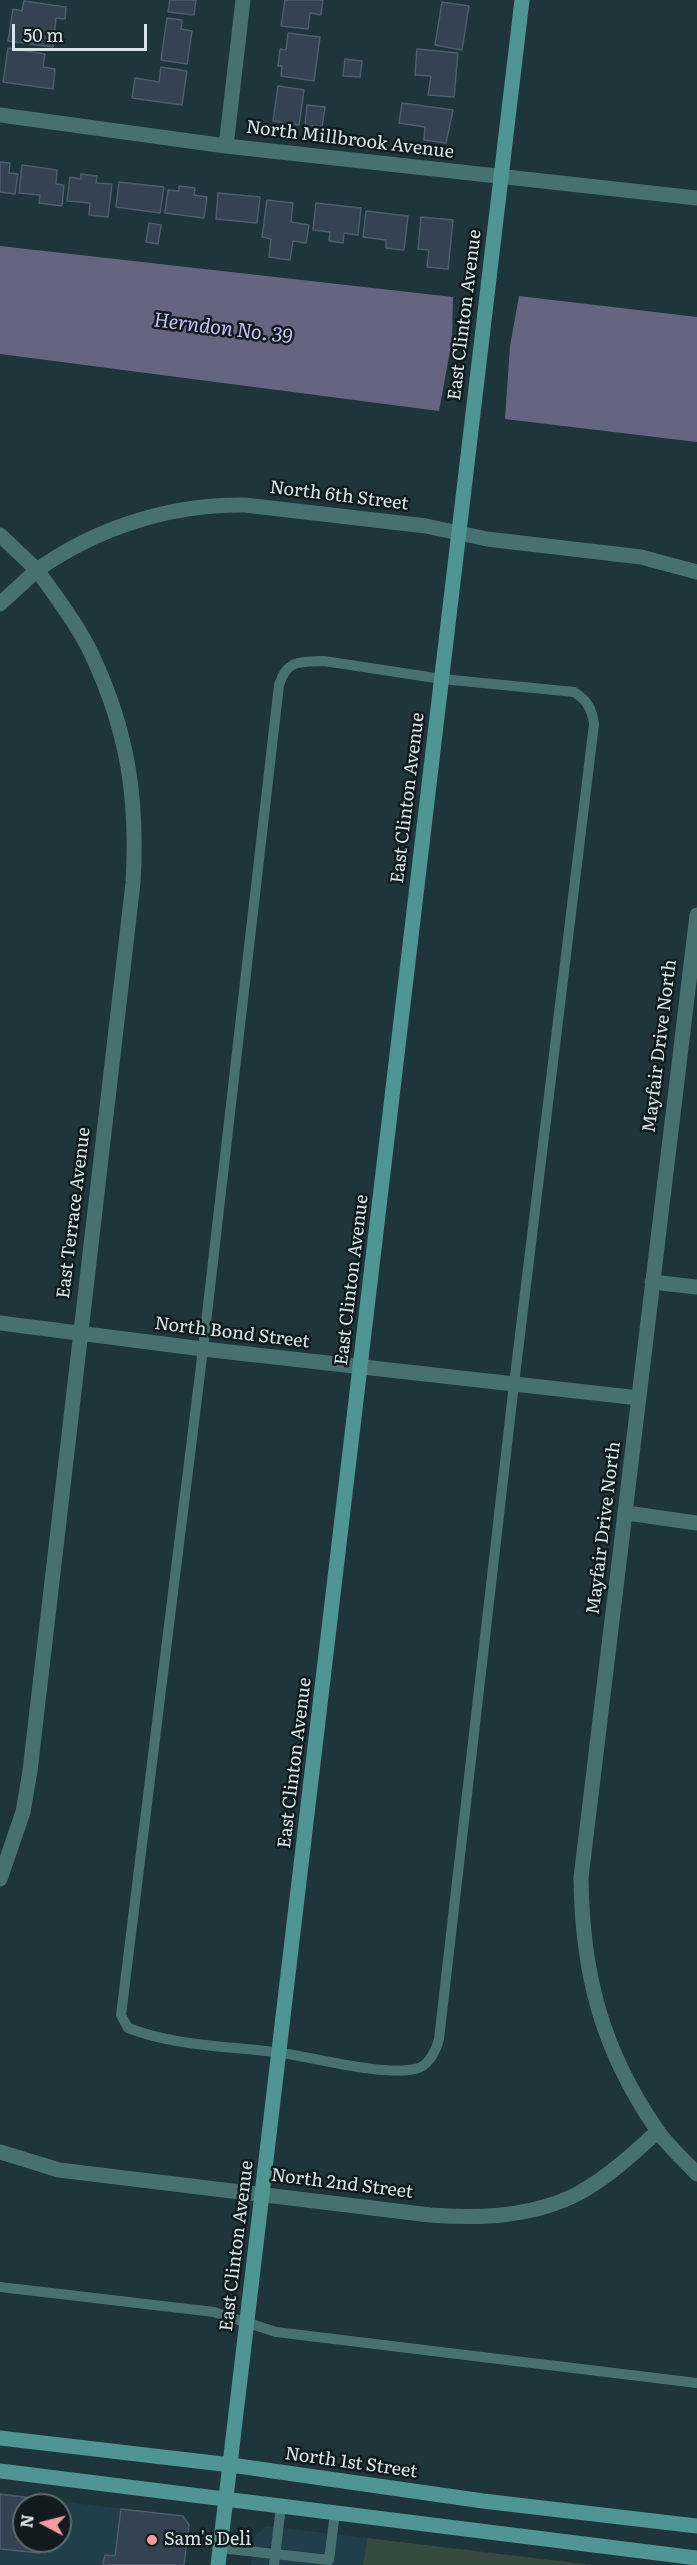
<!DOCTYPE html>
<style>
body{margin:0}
#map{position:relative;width:697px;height:2565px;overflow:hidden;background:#1f353c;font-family:Literata,serif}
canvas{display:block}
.north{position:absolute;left:12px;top:2493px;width:60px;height:60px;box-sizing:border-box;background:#111b1e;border:2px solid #606b6f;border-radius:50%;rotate:277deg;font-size:16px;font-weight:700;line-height:24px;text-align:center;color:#d7e4e9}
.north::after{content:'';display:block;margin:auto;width:21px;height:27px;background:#f49b9f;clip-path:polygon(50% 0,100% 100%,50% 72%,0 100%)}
.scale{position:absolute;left:12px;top:24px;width:135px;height:27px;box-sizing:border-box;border:3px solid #d7e4e9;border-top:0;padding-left:8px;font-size:18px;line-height:21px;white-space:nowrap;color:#d7e4e9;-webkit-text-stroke:4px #111b1e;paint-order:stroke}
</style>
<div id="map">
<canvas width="697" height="2565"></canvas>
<div class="north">N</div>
<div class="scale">50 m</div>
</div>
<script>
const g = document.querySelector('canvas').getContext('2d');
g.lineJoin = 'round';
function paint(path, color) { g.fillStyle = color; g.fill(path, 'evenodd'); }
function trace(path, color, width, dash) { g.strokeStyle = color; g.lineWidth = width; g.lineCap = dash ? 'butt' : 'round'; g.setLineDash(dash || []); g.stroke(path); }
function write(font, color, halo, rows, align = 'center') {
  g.font = font + ' Literata,serif'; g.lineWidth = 5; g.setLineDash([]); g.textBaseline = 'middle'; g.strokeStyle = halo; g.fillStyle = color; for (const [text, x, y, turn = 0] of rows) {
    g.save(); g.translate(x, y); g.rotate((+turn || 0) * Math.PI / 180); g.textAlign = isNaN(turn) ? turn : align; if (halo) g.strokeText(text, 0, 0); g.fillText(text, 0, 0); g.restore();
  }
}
const built = new Path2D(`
 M0 2494 183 2516 189 2525 184 2565H0ZM24 2505H60V2541H24Z
 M266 2526 367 2538 363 2565H251L255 2536Z`);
const green = new Path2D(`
 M367 2538 592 2565H363Z`);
const water = new Path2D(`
 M0 246 453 297 452 340 439 411 0 354Z
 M519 296 697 317V442L505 419 510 346Z`);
const building = new Path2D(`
 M170 0H196L194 15 168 12Z
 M285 0H323L321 15 310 13 308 29 281 26Z
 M24 1 66 7 65 19 56 18 53 47 8 41 13 9 22 11Z
 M442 2 469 6 462 50 435 45Z
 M167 18 182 20 181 29 192 31 187 64 161 60Z
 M288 33 320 37 314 81 281 76 282 66H278L280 49 286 50Z
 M8 48 45 54 43 67 55 69 53 89 3 82Z
 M417 49 458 53 454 97 428 95 431 76 415 75Z
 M345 59 362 61 360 77 343 76Z
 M161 67 187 71 182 105 132 98 135 78 159 82Z
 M278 86 304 90 299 125 273 121Z
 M402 103 453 110 446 143 424 140 425 127 399 123Z
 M307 105 325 107 322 127 305 125Z
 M0 162 10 163 9 173 18 174 15 194 0 192Z
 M22 165 57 170 56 184 64 185 62 206 39 203 40 195 19 193Z
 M81 174 97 176 96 183 112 184 108 217 89 215 90 203 67 201 70 177 81 179Z
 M119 182 164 187 160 213 116 207Z
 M179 186 195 188 194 195 207 197 204 218 165 213 168 190 179 191Z
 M218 193 260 197 257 223 216 219Z
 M267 200 293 203 291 222 309 225 306 243 293 241 290 260 269 257 271 239 262 237Z
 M316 203 361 208 358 235 344 233 343 243 329 241 330 232 313 230Z
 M366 211 408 216 404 250 386 248V240L363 237Z
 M421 217 453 220 448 269 427 267 429 250 418 249Z
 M149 223 161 225 158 244 146 242Z
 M0 2494 47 2500 46 2505H24V2541H42L40 2553 0 2549Z
 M121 2509 183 2516 189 2525 184 2565H103L105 2555 115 2556Z`);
const service = new Path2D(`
 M324 661 442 679 574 692C587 700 592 709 594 724L514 1384 439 2039C436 2051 428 2067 415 2069 383 2076 316 2058 282 2053 230 2046 178 2047 128 2028L121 2015 203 1349 279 685C287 659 300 662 324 661Z
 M0 2287 214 2312 276 2332 697 2383
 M220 2548 329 2560 335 2513
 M274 2565 281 2506`);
const minor = new Path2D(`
 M0 115 226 146 697 198
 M226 146 243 0
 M0 535 37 570C98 527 171 504 245 505L426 526 487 539 641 557 697 572
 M0 604 37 570C56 597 78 625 92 655 128 732 138 799 133 883L30 1771 23 1812 0 1879
 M697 915 581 1878C582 1974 602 2050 657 2130 668 2146 684 2160 697 2174
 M652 1282 697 1287
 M0 1323 203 1349 639 1398
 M627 1513 697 1523
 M0 2152 59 2170 430 2215C480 2219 534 2217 579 2193 608 2177 633 2154 658 2131`);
const secondary = new Path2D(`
 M0 2438 231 2465 483 2501 697 2526
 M0 2471 697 2558
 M218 2565 522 0`);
const markers = [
 [152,2540,6,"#f49b9f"]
];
const streetNames = [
 ["North Millbrook Avenue",350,140,7],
 ["East Clinton Avenue",465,315,-83],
 ["North 6th Street",339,496,7],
 ["East Clinton Avenue",408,798,-83],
 ["Mayfair Drive North",660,1046,-83],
 ["East Terrace Avenue",74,1213,-83],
 ["East Clinton Avenue",352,1280,-83],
 ["North Bond Street",232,1333,7],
 ["Mayfair Drive North",604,1528,-83],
 ["East Clinton Avenue",295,1763,-83],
 ["North 2nd Street",342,2184,7],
 ["East Clinton Avenue",237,2246,-83],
 ["North 1st Street",351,2463,8]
];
const poiNames = [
 ["Sam's Deli",164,2540]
];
const waterNames = [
 ["Herndon No. 39",223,329,7]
];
paint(built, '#203f4a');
paint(green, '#374a40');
paint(water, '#656581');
paint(building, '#354251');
trace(building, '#4f5c6d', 1.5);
trace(service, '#477170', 10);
trace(minor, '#477170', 15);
trace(secondary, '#4f9593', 15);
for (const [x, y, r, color] of markers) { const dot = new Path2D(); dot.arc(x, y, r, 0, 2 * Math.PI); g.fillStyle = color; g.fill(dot); trace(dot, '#111b1e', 2); }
write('18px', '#d7e4e9', '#111b1e', streetNames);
write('18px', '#d7e4e9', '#111b1e', poiNames, 'left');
write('italic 20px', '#c1c1f6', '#111b1e', waterNames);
</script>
